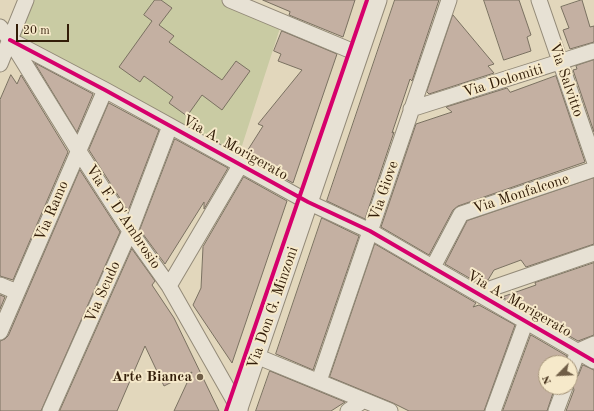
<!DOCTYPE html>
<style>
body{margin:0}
#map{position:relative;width:594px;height:411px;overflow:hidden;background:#e2d7bc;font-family:"Old Standard TT",serif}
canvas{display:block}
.north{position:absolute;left:538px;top:355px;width:40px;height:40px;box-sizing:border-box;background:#f6e9ca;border:1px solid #a8977c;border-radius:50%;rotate:246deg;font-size:11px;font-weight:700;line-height:16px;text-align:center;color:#321d08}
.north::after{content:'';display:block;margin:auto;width:14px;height:18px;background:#705e47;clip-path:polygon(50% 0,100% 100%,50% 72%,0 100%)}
.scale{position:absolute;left:16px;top:24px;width:53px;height:18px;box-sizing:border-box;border:2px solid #321d08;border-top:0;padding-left:5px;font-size:12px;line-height:14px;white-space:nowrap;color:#321d08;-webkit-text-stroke:3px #f6e9ca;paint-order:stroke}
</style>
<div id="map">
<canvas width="594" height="411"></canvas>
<div class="north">N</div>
<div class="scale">20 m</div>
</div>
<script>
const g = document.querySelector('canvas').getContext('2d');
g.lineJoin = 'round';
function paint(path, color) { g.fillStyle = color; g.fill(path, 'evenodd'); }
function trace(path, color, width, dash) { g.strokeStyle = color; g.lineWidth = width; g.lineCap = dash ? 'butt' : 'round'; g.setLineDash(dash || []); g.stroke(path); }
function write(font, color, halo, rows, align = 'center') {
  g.font = font + ' "Old Standard TT",serif'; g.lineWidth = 4; g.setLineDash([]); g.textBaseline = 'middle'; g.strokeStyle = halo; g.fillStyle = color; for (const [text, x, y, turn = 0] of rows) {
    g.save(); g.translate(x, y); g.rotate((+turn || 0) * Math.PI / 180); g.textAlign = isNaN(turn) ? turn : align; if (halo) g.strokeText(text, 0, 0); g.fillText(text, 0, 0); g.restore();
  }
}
const green = new Path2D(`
 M30 0H223L281 25 238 158 109 84 15 38Z`);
const building = new Path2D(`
 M155 0H161L172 8 159 25 174 36 169 42 222 80 236 61 250 71 222 110 202 95 187 116 169 103 173 97 144 76 140 82 119 67 152 21 144 15Z
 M263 0H355L343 37 289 15 290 12Z
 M395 0H439L412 81 410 79 392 133 394 132 365 219 327 201Z
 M484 0H519L531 35 527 37 531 51 504 60Z
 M582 0 590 27 594 26V42L570 49 563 30 569 28 561 7Z
 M453 15 494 64 488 66 494 73 429 94 427 92Z
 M282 31 337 54 293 183 244 156 263 126 258 124 302 70 278 61 281 54 274 51Z
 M594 60V132L573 70 577 69 576 66Z
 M35 63 93 94 77 132Z
 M11 75 17 84 21 75 68 152 13 280 0 276V100Z
 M556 76 585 162 458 206 453 210 429 255 381 227 416 124 452 112 446 107 507 88 510 92Z
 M109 103 159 130 128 211 89 150Z
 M175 139 228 168 204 209V202L165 264 140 230Z
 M80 170 120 232 41 411H0V341L5 339 8 336Z
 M244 177 287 201 232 363 193 305 201 288 203 247Z
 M594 178V244L526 267 521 260 494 270 488 280 478 283 445 264 467 221Z
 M322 218 359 236 313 370 276 354Z
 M375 244 476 303 473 307 479 305 515 325 484 411H409L393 403 330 377Z
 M132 249 155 281 152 285 174 318 219 411H174L192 372 164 386 145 346 117 411H60Z
 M594 263V335L578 341 502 297 536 285 535 283Z
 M0 295 5 297 0 309Z
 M531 335 567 356 564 363H546V387H555L547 411H503Z
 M583 365 594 370V411H566L574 390 572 382 578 376Z
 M270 371 345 402 331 411H256Z`);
const minor = new Path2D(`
 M230 0 359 54
 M539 0 594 160
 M0 27 10 40 78 150 130 231 169 286 240 411
 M10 40 105 90 308 202 370 231 594 361
 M0 64 26 0
 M411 109 594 51
 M433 267 461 214 594 169
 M0 285 17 292
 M169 286 241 164
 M478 293 594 253
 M0 332 105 90
 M256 356 390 411
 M570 373 578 351 594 344
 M319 381 449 0
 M50 411 130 231 170 126
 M348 411 364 400
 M493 411 526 321
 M556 411 565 387`);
const tertiary = new Path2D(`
 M237 411 377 0`);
const cycleway = new Path2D(`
 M10 40 105 90 308 202 370 231 594 361
 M226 411 367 0`);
const markers = [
 [200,377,4,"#705e47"]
];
const streetNames = [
 ["Via Salvitto",566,80,71],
 ["Via Dolomiti",503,81,-17],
 ["Via A. Morigerato",235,148,29],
 ["Via Giove",384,191,-71],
 ["Via Monfalcone",521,194,-18],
 ["Via Ramo",52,211,-67],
 ["Via F. D'Ambrosio",123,217,56],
 ["Via Scudo",103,292,-66],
 ["Via A. Morigerato",519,304,30],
 ["Via Don G. Minzoni",273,308,-71]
];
const poiNames = [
 ["Arte Bianca",192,377]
];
paint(green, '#c9cba3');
paint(building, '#c4b0a2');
trace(building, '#7a7161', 1);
trace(minor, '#938a78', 17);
trace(tertiary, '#938a78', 21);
trace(minor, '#e7e1d4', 15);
trace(tertiary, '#e7e1d4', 19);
trace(cycleway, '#d6006c', 4);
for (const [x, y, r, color] of markers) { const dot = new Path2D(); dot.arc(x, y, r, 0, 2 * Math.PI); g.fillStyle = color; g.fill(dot); trace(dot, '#f6e9ca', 1.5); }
write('15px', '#321d08', '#f6e9ca', streetNames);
write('bold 15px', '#321d08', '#f6e9ca', poiNames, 'right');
</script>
